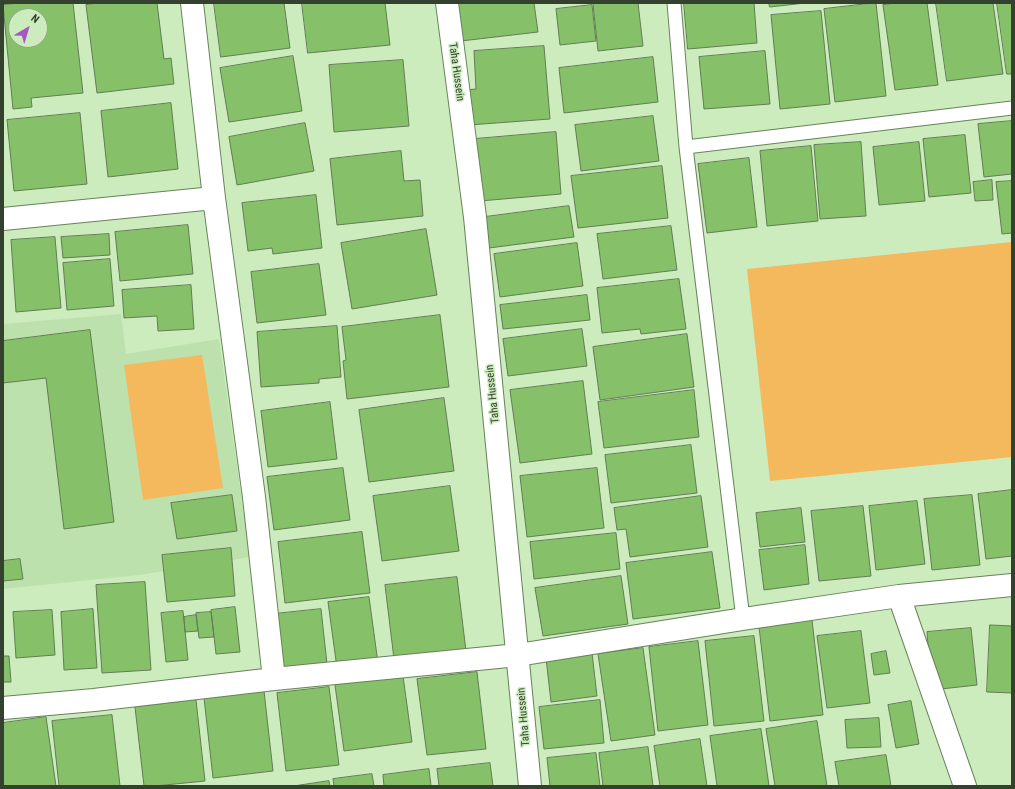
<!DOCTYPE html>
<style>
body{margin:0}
#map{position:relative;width:1015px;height:789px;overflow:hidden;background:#ccecbe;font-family:"Roboto Condensed",sans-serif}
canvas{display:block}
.frame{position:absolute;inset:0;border:4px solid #35412f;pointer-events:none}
.north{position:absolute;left:8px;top:8px;width:40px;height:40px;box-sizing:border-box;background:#ccecbe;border:1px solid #90a885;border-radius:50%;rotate:38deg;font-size:11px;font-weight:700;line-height:16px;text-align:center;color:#35412f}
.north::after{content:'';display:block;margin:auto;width:14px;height:18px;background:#a856c6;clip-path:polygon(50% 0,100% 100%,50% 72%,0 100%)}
</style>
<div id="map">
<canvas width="1015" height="789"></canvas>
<div class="frame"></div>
<div class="north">N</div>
</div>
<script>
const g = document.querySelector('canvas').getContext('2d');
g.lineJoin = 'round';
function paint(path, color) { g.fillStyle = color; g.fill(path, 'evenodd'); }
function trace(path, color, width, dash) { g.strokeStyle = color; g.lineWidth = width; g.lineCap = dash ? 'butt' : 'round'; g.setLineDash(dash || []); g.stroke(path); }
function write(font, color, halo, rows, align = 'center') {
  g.font = font + ' "Roboto Condensed",sans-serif'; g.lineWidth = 3; g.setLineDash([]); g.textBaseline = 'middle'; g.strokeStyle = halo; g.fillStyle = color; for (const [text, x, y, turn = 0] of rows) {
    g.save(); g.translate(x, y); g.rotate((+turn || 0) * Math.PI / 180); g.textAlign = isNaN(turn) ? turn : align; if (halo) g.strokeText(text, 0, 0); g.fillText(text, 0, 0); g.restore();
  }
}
const built = new Path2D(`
 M121 314 126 354 219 339 250 557 139 575 3 589V324Z`);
const green = new Path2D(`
 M1012 242V457L770 481 747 269Z
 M202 355 223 488 143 500 124 365Z`);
const building = new Path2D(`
 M21 3H73L83 93 31 98 32 107 13 109 3 5ZM16 16H40V40H16Z
 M98 3H157L164 59 171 58 174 84 97 93 86 5Z
 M214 3H284L290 48 221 57Z
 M302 3H385L390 45 308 53Z
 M456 3H534L538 32 461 41Z
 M601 3H638L643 46 598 51 593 4Z
 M684 3H754L757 43 688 49Z
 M769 3H805L770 7Z
 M876 3 886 96 835 102 824 9Z
 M896 3H927L938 85 895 90 883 5Z
 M936 3H993L1003 74 947 81Z
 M997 3H1012V74H1007Z
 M592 5 596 41 560 45 556 9Z
 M821 11 830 104 780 109 771 15Z
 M544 46 550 119 469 125 466 90 476 89 474 51Z
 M765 51 770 104 704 109 699 57Z
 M293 56 302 111 229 122 220 68Z
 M653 57 658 102 564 113 559 68Z
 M403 60 409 126 334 132 329 65Z
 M171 103 178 169 108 177 101 111Z
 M80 113 87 184 14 191 7 120Z
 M653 116 659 161 581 171 575 125Z
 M1012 121V174L984 177 978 124Z
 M305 123 314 171 237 185 229 137Z
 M556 132 561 194 480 201 475 139Z
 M965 135 971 193 929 197 923 139Z
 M861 142 866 216 820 219 814 145Z
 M919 142 925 201 879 205 873 147Z
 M811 146 818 221 767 226 760 151Z
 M401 151 404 181 420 180 423 216 337 225 330 159Z
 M749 158 757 227 707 233 698 164Z
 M662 166 668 218 578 228 571 176Z
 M992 180 993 200 975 201 973 182Z
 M1012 181V233L1002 234 996 182Z
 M316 195 322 248 273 254 272 248 248 251 242 203Z
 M569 206 574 237 489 248 485 217Z
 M188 225 193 274 120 281 115 232Z
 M671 226 677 270 603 279 597 234Z
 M426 229 437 295 352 309 341 243Z
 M109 234 110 255 63 258 61 237Z
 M55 237 61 308 16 312 11 240Z
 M577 243 583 286 500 297 494 254Z
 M110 259 114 306 67 310 63 263Z
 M319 264 326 315 257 323 251 272Z
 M679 279 686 329 641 334 640 329 602 333 597 288Z
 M191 285 194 329 158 331 157 316 124 318 122 290Z
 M587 295 590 320 503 329 500 305Z
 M440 315 449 387 347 399 343 361 346 360 342 327Z
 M337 326 341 377 319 379V383L261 387 257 332Z
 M582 329 587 366 508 376 503 339Z
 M90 330 114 522 64 529 46 378 3 383V341Z
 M687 334 694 387 600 400 593 347Z
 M583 381 592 454 520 463 510 390Z
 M694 390 699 437 604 448 598 402Z
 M444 398 454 471 369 482 359 410Z
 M330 402 337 459 268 467 261 411Z
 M691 445 697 493 611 503 605 455Z
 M343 468 350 520 274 530 267 477Z
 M597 468 604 528 527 537 520 476Z
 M450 486 459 551 382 561 373 496Z
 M1012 490V556L986 559 978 494Z
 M232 495 237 531 177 539 171 503Z
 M972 495 980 565 932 570 924 499Z
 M701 496 708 547 630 557 626 529 617 530 614 508Z
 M917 501 925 564 876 570 869 506Z
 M863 506 871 576 819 581 811 511Z
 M801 508 805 542 760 547 756 513Z
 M362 532 370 593 285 603 278 542Z
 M616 533 620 569 534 579 530 542Z
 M805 545 809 584 764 590 759 550Z
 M231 548 235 596 167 602 162 555Z
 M712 552 720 608 633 619 626 563Z
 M20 559 23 579 3 581V561Z
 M621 576 628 624 543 636 535 588Z
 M457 577 466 651 394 659 385 585Z
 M145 582 151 670 102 673 96 585Z
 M369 597 378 663 337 668 328 602Z
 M235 607 240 652 216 654 211 610Z
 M93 609 97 668 64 670 61 612Z
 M321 609 327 664 280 669 274 614Z
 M52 610 55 655 16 658 13 612Z
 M183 611 188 660 166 662 161 613Z
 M211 612 214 637 199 638 196 613Z
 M196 615 198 631 185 632 184 617Z
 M812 620 823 715 770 721 759 627Z
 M990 625 1012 626V693L987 692Z
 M971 628 977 685 932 690 927 632Z
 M861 631 870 703 827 708 817 636Z
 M754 636 764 721 714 726 705 641Z
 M698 641 708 725 658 731 649 647Z
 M643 648 655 735 611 741 598 654Z
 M886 651 890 673 874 675 871 654Z
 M592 653 597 696 551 702 546 658Z
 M3 656H9L11 682H3Z
 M477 672 486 749 427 755 417 679Z
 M403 676 412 742 344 751 335 685Z
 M329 687 339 765 286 771 277 693Z
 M264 691 273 771 213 778 204 698Z
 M196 700 205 781 155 786H144L135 707Z
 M600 700 604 743 544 749 539 707Z
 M911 701 919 744 896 748 888 705Z
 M112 715 120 786H59L52 721Z
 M46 717 56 786H3V723Z
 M879 718 881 747 847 748 845 720Z
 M817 721 827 786H775L766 729Z
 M761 729 769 786H717L710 736Z
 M700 739 707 786H660L654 746Z
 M648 747 653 786H603L599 753Z
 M596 753 600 786H550L547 758Z
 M886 755 891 786H839L835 762Z
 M490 763 493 786H439L437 769Z
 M429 769 431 786H384L383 775Z
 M372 774 374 786H334L333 779Z
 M329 781 330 786H294Z`);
const service = new Path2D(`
 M674 3 686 147 743 619
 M686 147 1012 108`);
const minor = new Path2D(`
 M192 3 214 198 254 497 274 679
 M447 3 475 217 530 786
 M3 219 214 198
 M899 596 965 786
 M3 708 94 700 274 679 518 655 743 619 899 596 1012 585`);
const streetNames = [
 ["Taha Hussein",456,72,82],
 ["Taha Hussein",493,394,-96],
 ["Taha Hussein",524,717,-95]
];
paint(built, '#bde1ad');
paint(green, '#f4b85d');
paint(building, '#86c069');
trace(building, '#617d54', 1);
trace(service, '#678359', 15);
trace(minor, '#678359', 24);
trace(service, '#fff', 13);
trace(minor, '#fff', 22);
write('11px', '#35412f', '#ccecbe', streetNames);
</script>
